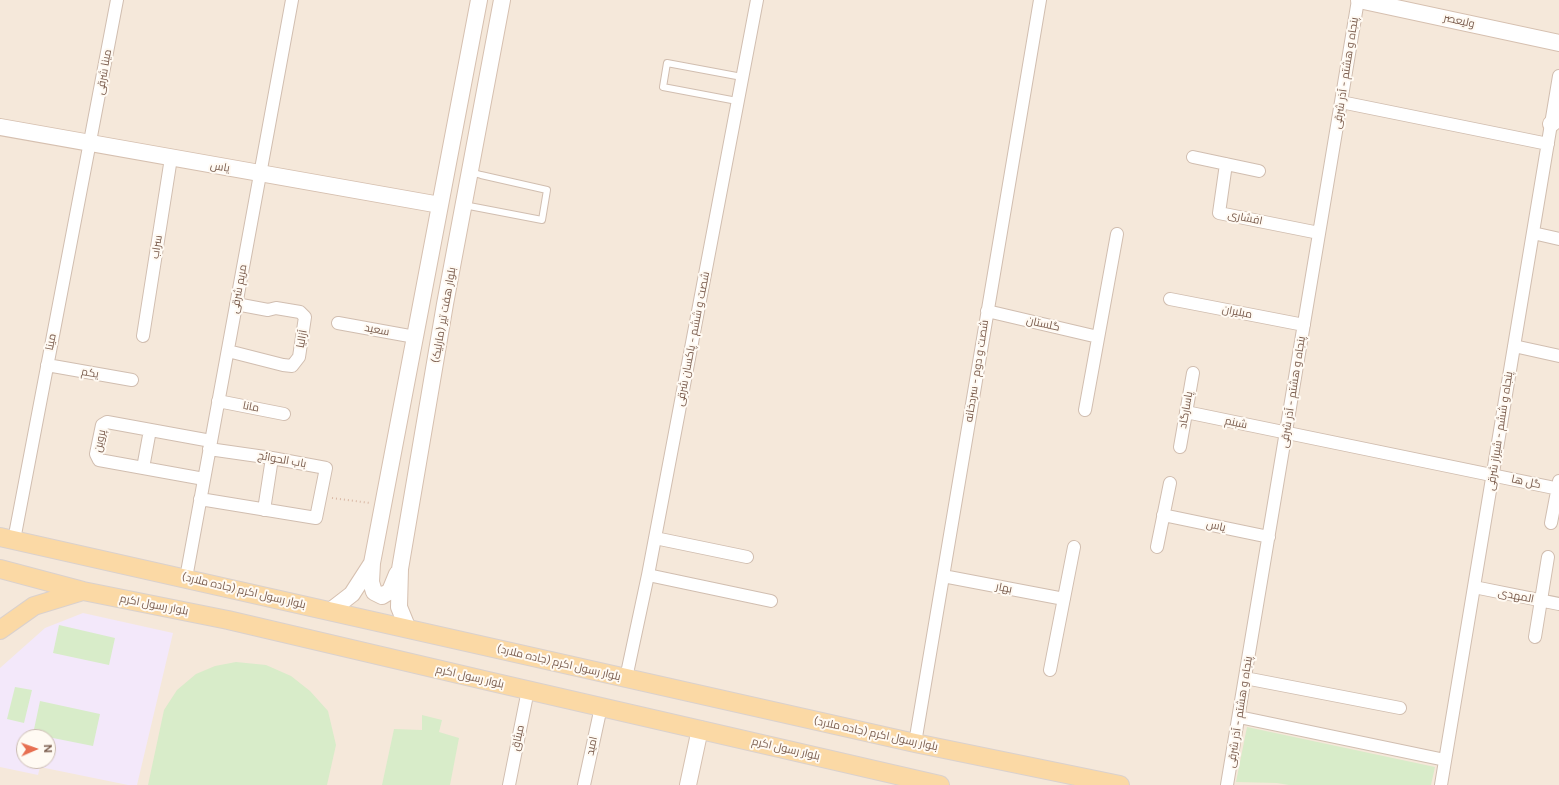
<!DOCTYPE html>
<meta charset="utf-8">
<style>
body{margin:0}
#map{position:relative;width:1559px;height:785px;overflow:hidden;background:#fdf6ec;font-family:Figtree,sans-serif}
canvas{display:block}
.north{position:absolute;left:16px;top:729px;width:40px;height:40px;box-sizing:border-box;background:#fffaf3;border:1px solid #cabbb1;border-radius:50%;rotate:88deg;font-size:11px;font-weight:700;line-height:16px;text-align:center;color:#7a5c4d}
.north::after{content:'';display:block;margin:auto;width:14px;height:18px;background:#e76f51;clip-path:polygon(50% 0,100% 100%,50% 72%,0 100%)}
</style>
<div id="map">
<canvas width="1559" height="785"></canvas>
<div class="north">N</div>
</div>
<script>
const g = document.querySelector('canvas').getContext('2d');
g.lineJoin = 'round';
function paint(path, color) { g.fillStyle = color; g.fill(path, 'evenodd'); }
function trace(path, color, width, dash) { g.strokeStyle = color; g.lineWidth = width; g.lineCap = dash ? 'butt' : 'round'; g.setLineDash(dash || []); g.stroke(path); }
function write(font, color, halo, rows, align = 'center') {
  g.font = font + ' Figtree,Cairo,sans-serif'; g.lineWidth = 4; g.setLineDash([]); g.textBaseline = 'middle'; g.strokeStyle = halo; g.fillStyle = color; for (const [text, x, y, turn = 0] of rows) {
    g.save(); g.translate(x, y); g.rotate((+turn || 0) * Math.PI / 180); g.textAlign = isNaN(turn) ? turn : align; if (halo) g.strokeText(text, 0, 0); g.fillText(text, 0, 0); g.restore();
  }
}
const residential = new Path2D(`
 M0 0H1559V785H0ZM24 737H48V761H24Z`);
const education = new Path2D(`
 M83 613 173 633 137 785H128L40 767 38 775 0 767V668L45 628ZM24 737H48V761H24Z`);
const green = new Path2D(`
 M59 625 115 638 109 665 53 653Z
 M236 662 266 665 291 676 310 691 328 711 336 745 327 785H148L164 710 177 690 196 674 215 666Z
 M15 687 32 690 24 723 7 719Z
 M40 701 100 714 93 746 33 734Z
 M422 715 442 720 439 732 459 738 450 785H382L394 729 422 730Z
 M1247 727 1435 767 1431 785H1289L1277 783 1236 782Z`);
const path = new Path2D(`
 M332 498 370 503`);
const lane = new Path2D(`
 M737 101 663 87 667 63 742 77
 M464 205 542 220 547 190 481 175 471 172`);
const street = new Path2D(`
 M1341 102 1548 144
 M1193 157 1259 171
 M1226 164 1219 213 1319 233
 M1533 233 1559 239
 M1170 299 1304 325
 M987 311 1098 337
 M338 323 415 337
 M143 336 171 158
 M1514 346 1559 356
 M228 351 283 365 292 366 299 357 305 317 300 312 276 308 268 310 236 304
 M47 365 132 380
 M218 401 284 414
 M1085 410 1117 234
 M1186 412 1559 489
 M1180 447 1193 373
 M143 468 150 430
 M204 479 99 460 96 454 102 425 107 422 211 441
 M200 499 316 518 326 468 272 458 209 449
 M264 510 272 458
 M1163 515 1269 537
 M1551 523 1559 481
 M655 538 747 557
 M14 540 117 0
 M1157 547 1170 483
 M648 575 771 601
 M943 576 1064 599
 M186 578 292 0
 M1474 587 1559 604
 M1535 637 1548 557
 M1050 670 1074 547
 M626 678 648 575 757 0
 M1245 678 1400 708
 M1239 717 1445 760
 M915 743 1040 0
 M509 785 528 690
 M584 785 601 707
 M1227 785 1358 0
 M1441 785 1559 76`);
const secondary = new Path2D(`
 M1359 0 1559 43
 M1551 124 1559 118
 M0 127 440 205
 M372 563 371 582 374 592 382 596 390 591 397 574
 M330 611 352 594 372 563 479 0
 M408 629 399 607 400 569 445 304 502 0
 M688 785 700 729`);
const primary = new Path2D(`
 M0 537 915 743 1120 785
 M0 569 83 591 228 620 488 681 940 785
 M0 630 34 606 83 591`);
const streetNames = [
 ["ولیعصر",1459,21,12],
 ["مینا شرقی",104,72,-80],
 ["پنجاه و هشتم - آذر شرقی",1346,73,-81],
 ["یاس",220,167,10],
 ["افشاری",1245,218,11],
 ["سراب",157,247,-81],
 ["مریم شرقی",239,289,-80],
 ["مبلیران",1237,312,11],
 ["بلوار هفت تیر (مارلیک)",444,315,-80],
 ["گلستان",1043,324,13],
 ["سعید",377,330,11],
 ["آزالیا",302,339,-80],
 ["شصت و ششم - پاکسان شرقی",693,339,-79],
 ["مینا",51,342,-79],
 ["شصت و دوم - سردخانه",977,371,-81],
 ["یکم",90,373,10],
 ["پنجاه و هشتم - آذر شرقی",1293,392,-81],
 ["مانا",251,407,11],
 ["پاسارگاد",1186,410,-80],
 ["شبنم",1236,423,12],
 ["پنجاه و ششم - شیراز شرقی",1500,431,-81],
 ["پروین",100,441,-79],
 ["باب الحوائج",282,460,10],
 ["گل ها",1526,482,12],
 ["یاس",1216,526,12],
 ["بهار",1004,588,11],
 ["بلوار رسول اکرم (جاده ملارد)",244,591,13],
 ["المهدی",1516,596,11],
 ["بلوار رسول اکرم",154,605,11],
 ["بلوار رسول اکرم (جاده ملارد)",559,663,13],
 ["بلوار رسول اکرم",470,677,13],
 ["پنجاه و هشتم - آذر شرقی",1240,712,-81],
 ["بلوار رسول اکرم (جاده ملارد)",876,734,12],
 ["میثاق",518,738,-78],
 ["امید",592,746,-78],
 ["بلوار رسول اکرم",786,749,13]
];
paint(residential, '#f5e8da');
paint(education, '#f3e8fa');
paint(green, '#d8ecc9');
trace(lane, '#d1beb0', 8);
trace(street, '#d1beb0', 14);
trace(secondary, '#d6c0b0', 18);
trace(primary, '#dad1cd', 20);
trace(path, '#d9b8a5', 2, [1, 3]);
trace(lane, '#fff', 6);
trace(street, '#fff', 12);
trace(secondary, '#fff', 16);
trace(primary, '#fbd9a5', 18);
write('11px', '#7a5c4d', '#fffaf3', streetNames);
</script>
